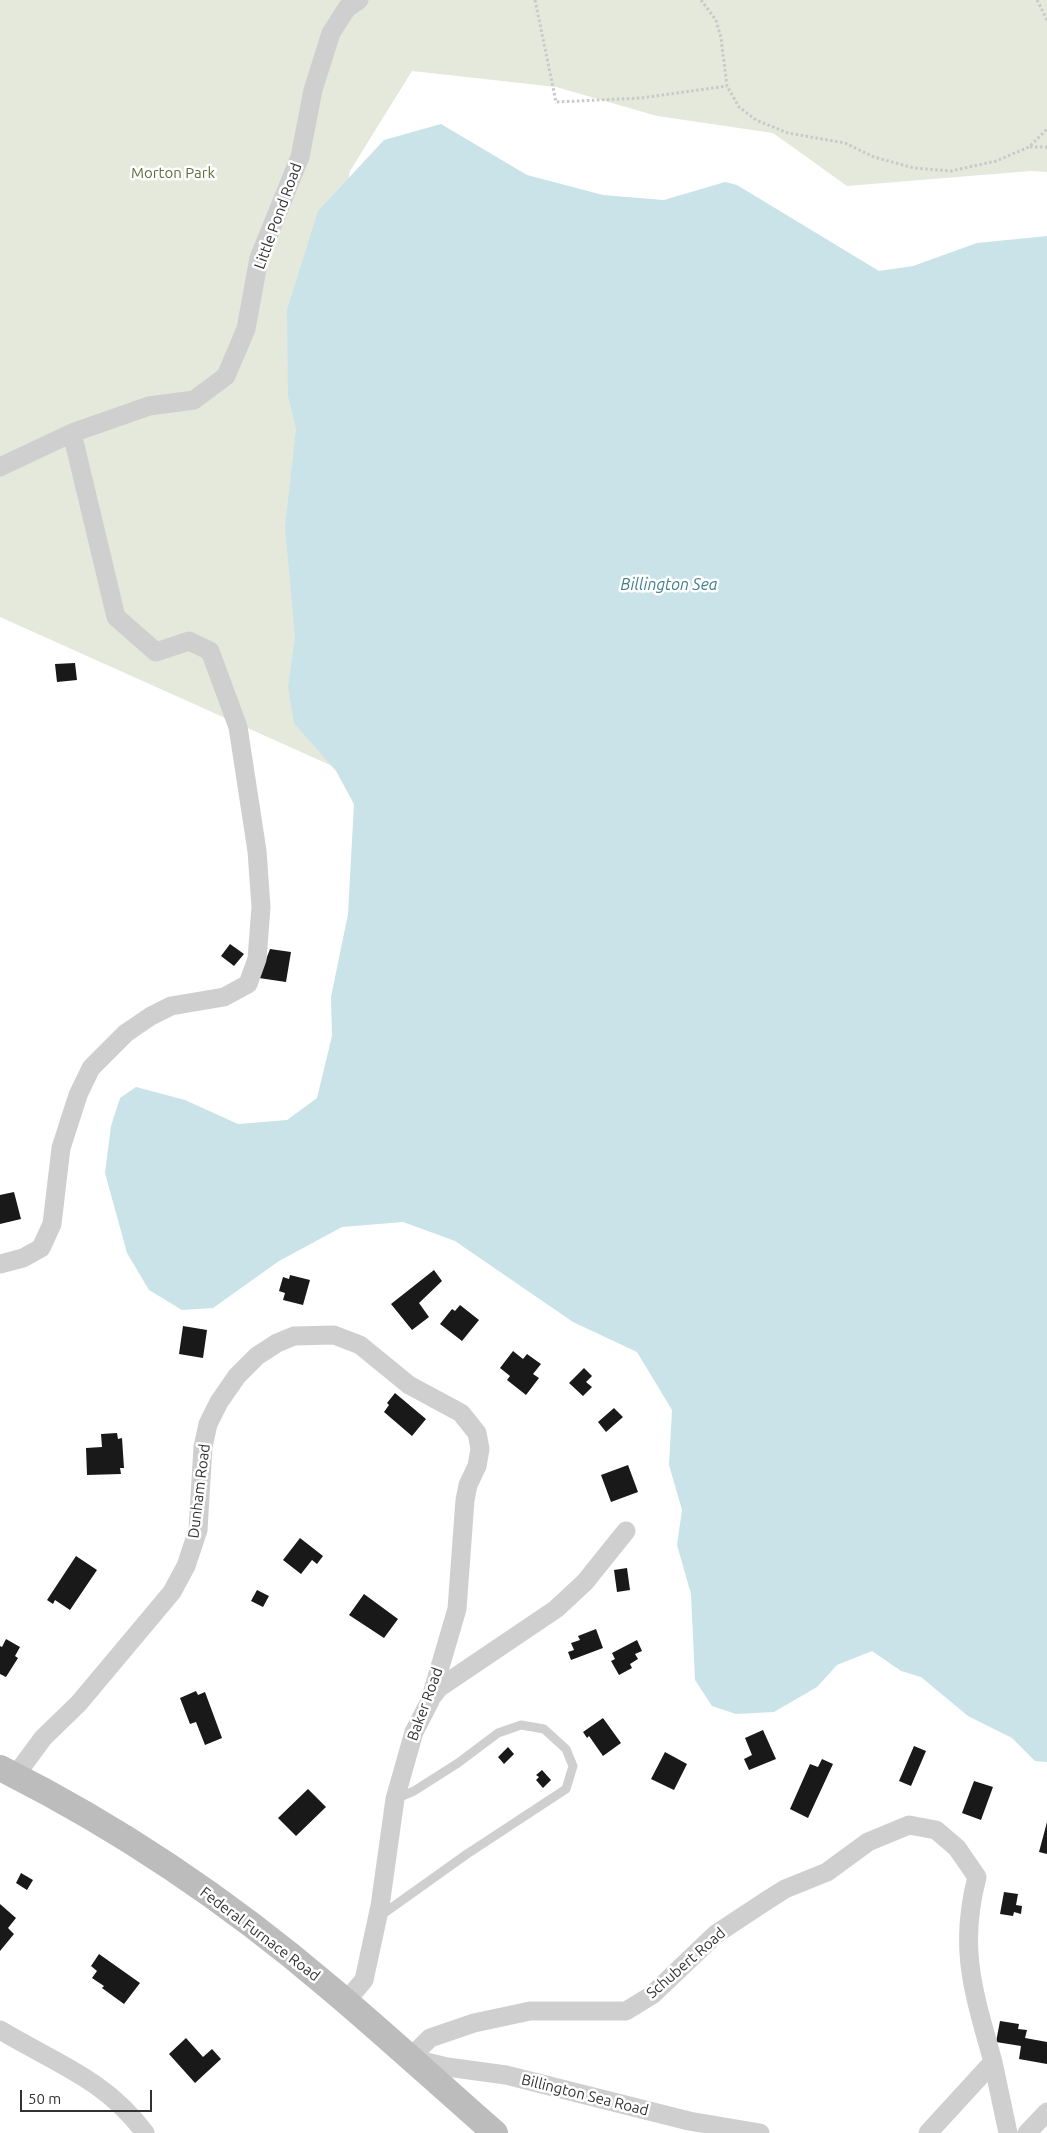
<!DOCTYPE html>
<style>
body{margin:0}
#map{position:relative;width:1047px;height:2133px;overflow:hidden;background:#fff;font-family:Ubuntu,sans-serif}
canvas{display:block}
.scale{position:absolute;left:20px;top:2090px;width:132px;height:22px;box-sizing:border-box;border:2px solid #323232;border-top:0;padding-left:6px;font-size:15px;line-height:18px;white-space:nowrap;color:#323232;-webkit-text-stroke:4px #fff;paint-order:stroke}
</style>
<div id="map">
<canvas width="1047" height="2133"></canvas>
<div class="scale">50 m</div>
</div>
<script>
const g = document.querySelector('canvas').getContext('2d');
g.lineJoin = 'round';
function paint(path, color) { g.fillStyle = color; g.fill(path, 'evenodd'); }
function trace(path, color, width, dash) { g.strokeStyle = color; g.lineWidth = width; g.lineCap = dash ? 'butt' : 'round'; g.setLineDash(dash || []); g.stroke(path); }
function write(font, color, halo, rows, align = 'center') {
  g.font = font + ' Ubuntu,sans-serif'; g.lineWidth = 5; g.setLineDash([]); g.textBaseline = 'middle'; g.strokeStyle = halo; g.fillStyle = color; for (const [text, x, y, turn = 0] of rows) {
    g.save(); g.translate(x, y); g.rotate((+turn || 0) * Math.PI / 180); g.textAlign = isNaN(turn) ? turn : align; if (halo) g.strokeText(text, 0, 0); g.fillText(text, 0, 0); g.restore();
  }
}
const green = new Path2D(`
 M0 0H1047V172L1031 171 847 186 773 133 657 116 556 87 412 71 350 171 324 302 359 778 0 617Z`);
const water = new Path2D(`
 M441 124 527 175 603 195 664 200 725 182 737 185 879 271 913 266 977 243 1047 236V1762L1035 1761 1012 1738 968 1716 921 1677 901 1671 872 1651 837 1665 817 1687 774 1712 736 1714 712 1706 695 1680 691 1594 677 1545 682 1510 669 1465 672 1410 637 1352 573 1322 455 1241 403 1222 342 1227 279 1261 213 1308 182 1310 149 1290 127 1253 105 1173 111 1126 120 1098 136 1087 185 1100 238 1124 287 1120 317 1098 332 1036 331 997 348 914 354 804 336 771 294 723 288 687 295 637 285 527 296 429 288 396 287 310 318 211 384 140Z`);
const building = new Path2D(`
 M75 663 77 680 57 682 55 664Z
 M230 944 244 954 234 966 221 956Z
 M270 949 291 952 286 982 259 978Z
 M14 1192 21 1219 0 1224V1195Z
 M434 1270 442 1281 419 1303 429 1317 412 1330 391 1304Z
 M290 1275 310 1280 303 1305 283 1300 285 1293 279 1291 283 1277 289 1279Z
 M460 1305 479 1320 462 1341 440 1324 452 1309 455 1311Z
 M183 1326 207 1330 203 1358 179 1354Z
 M513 1351 523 1359 527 1354 541 1364 533 1374 539 1378 526 1395 507 1380 510 1376 500 1368Z
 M584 1368 592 1376 586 1382 592 1387 583 1396 569 1383Z
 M395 1393 426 1419 412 1436 384 1412 389 1405 387 1403Z
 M614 1408 623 1417 606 1432 598 1422Z
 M117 1433 118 1439 122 1438 124 1468H120L121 1474 87 1475 86 1448 102 1447 101 1434Z
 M628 1465 638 1492 611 1502 601 1475Z
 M300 1538 323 1556 317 1564 312 1560 301 1574 283 1560Z
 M76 1556 97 1570 70 1610 55 1600 53 1604 47 1600Z
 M627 1568 630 1590 617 1592 614 1570Z
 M257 1590 269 1596 263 1607 251 1601Z
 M364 1594 398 1619 384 1638 349 1615Z
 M596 1629 603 1648 571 1660 568 1652 574 1650 571 1643 580 1640 578 1636Z
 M6 1639 20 1647 15 1656 18 1658 6 1677 0 1674V1646L2 1647Z
 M637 1640 642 1651 635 1654 638 1659 630 1664 632 1668 619 1675 611 1661 615 1659 612 1653Z
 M196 1691 198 1695 205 1692 222 1738 205 1745 196 1722 190 1724 180 1698Z
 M603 1718 621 1743 603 1756 589 1736 587 1738 583 1732Z
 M763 1730 776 1759 749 1770 744 1759 752 1755 745 1738Z
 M914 1746 926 1751 911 1786 899 1781Z
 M508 1747 514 1754 504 1764 498 1757Z
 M665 1752 687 1764 674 1790 651 1779Z
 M822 1759 833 1764 808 1818 790 1809 810 1764 818 1767Z
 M542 1770 551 1780 543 1788 536 1780 539 1777 536 1775Z
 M974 1781 993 1787 981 1820 962 1813Z
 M308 1789 326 1807 296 1836 278 1818Z
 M1047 1822V1854L1039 1852Z
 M21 1873 33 1880 27 1890 16 1883Z
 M1004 1892 1018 1894 1016 1905 1022 1906 1021 1914 1014 1912 1013 1916 1000 1914Z
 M0 1904 16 1918 8 1928 14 1934 0 1951Z
 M99 1954 140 1983 124 2004 102 1988 104 1986 92 1978 97 1971 91 1966Z
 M1000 2021 1019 2024 1018 2029 1027 2030 1025 2038 1047 2042V2064L1019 2059 1021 2046 996 2042Z
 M186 2038 203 2057 212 2049 221 2059 195 2083 169 2054Z`);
const path = new Path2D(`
 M535 0 556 102 641 98 727 86
 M701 0 716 20 721 38 727 86 739 107 756 120 788 133 845 143 874 157 914 168 951 171 996 161 1029 147 1047 129
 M1037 0 1047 20
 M1030 147H1047`);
const service = new Path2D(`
 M380 1916 467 1854 566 1789 573 1766 566 1749 544 1729 521 1725 498 1733 458 1763 414 1791 395 1799`);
const minor = new Path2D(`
 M0 467 72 433 149 406 194 400 226 376 246 329 259 258 300 157 313 90 331 33 347 8 359 0
 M0 1264 23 1258 41 1248 52 1224 61 1148 78 1095 91 1068 126 1033 151 1016 171 1006 224 997 248 984 257 959 261 907 257 851 238 727 210 651 189 641 156 652 116 617 72 433
 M431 1698 439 1688 556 1609 585 1582 626 1531
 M15 1776 43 1738 79 1703 172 1592 186 1566 198 1530 203 1447 208 1424 219 1402 237 1376 257 1356 277 1343 294 1336 334 1335 360 1345 409 1385 461 1413 477 1433 480 1449 477 1466 468 1485 465 1500 457 1609 430 1701 414 1732 395 1799 380 1906 364 1980 346 2001
 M0 2030C55 2063 105 2079 145 2133
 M410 2058 430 2038 474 2023 530 2011H626L652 1995 716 1934 766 1901 785 1889 827 1872 868 1842 909 1825 936 1830 957 1848 977 1877C958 1949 974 1993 993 2062L928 2133
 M414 2059 447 2067 506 2075 689 2121 760 2133
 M993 2062 1008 2133
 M1027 2133 1047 2112`);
const secondary = new Path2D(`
 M0 1768C118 1827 229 1902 330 1988 386 2035 440 2085 495 2133`);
const parkNames = [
 ["Morton Park",173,173]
];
const streetNames = [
 ["Little Pond Road",278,216,-70],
 ["Dunham Road",199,1491,-83],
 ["Baker Road",425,1704,-70],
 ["Federal Furnace Road",260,1934,37],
 ["Schubert Road",686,1963,-41],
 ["Billington Sea Road",585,2095,14]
];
const waterNames = [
 ["Billington Sea",669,585]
];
paint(green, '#e5e9dc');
paint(water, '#c9e3e9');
paint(building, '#191919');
trace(path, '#c9c9c9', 3, [2.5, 2.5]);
trace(service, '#cfcfcf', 9);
trace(minor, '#cfcfcf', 19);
trace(secondary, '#bcbcbc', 26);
write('15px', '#5f6e40', '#fff', parkNames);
write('15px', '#323232', '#fff', streetNames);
write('italic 16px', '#3f7f8d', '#fff', waterNames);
</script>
